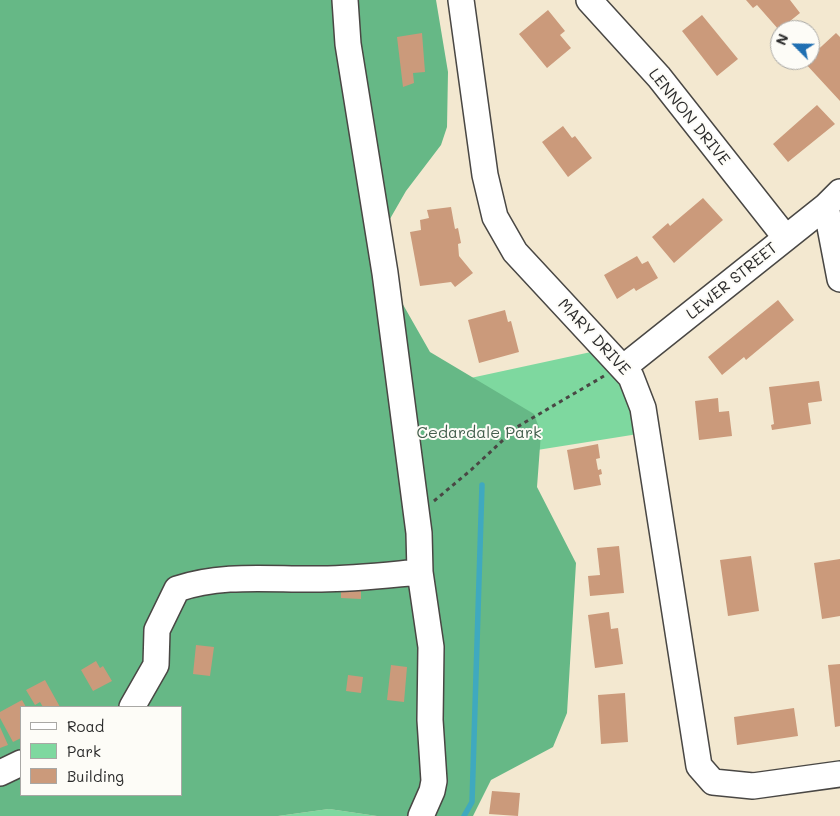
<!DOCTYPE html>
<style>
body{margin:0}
#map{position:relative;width:840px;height:816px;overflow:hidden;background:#f3e8d0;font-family:Mali,sans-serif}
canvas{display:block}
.legend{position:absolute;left:20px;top:706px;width:162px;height:90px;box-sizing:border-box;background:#fdfcf7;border:1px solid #a9a8a5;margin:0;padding:6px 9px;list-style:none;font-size:15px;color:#2b2b2b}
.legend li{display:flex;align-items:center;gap:10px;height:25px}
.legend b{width:25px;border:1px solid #a9a8a5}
.north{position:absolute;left:770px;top:20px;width:50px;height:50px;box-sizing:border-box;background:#fdfcf7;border:1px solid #a9a8a5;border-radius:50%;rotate:293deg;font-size:14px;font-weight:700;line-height:20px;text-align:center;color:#2b2b2b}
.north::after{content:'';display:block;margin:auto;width:18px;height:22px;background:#1f6fb2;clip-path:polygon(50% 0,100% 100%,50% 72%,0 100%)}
</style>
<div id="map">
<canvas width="840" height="816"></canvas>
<ul class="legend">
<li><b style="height:6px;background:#fff"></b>Road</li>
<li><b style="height:14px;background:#7ed89f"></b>Park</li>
<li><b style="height:14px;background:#cb9a7b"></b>Building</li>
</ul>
<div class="north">N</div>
</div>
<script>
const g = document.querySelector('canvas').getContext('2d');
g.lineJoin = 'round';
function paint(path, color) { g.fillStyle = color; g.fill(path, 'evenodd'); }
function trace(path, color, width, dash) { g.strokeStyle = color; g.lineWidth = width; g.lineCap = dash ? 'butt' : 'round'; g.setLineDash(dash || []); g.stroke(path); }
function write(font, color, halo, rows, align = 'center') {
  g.font = font + ' Mali,sans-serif'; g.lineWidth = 4; g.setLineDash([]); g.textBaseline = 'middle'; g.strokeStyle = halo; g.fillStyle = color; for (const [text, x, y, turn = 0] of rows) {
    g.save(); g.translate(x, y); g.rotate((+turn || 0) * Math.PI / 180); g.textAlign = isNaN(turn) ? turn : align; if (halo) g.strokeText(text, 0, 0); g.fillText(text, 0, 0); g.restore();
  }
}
const green = new Path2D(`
 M591 352 626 391 638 434 531 451 415 390Z
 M329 809 377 816H278Z`);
const forest = new Path2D(`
 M0 0H436L448 72 447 127 441 145 406 191 379 238 385 273 430 352 534 414 541 433 537 487 576 563 567 713 553 747 491 780 473 816H377L329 809 278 816H0ZM21 707H181V795H21Z`);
const stream = new Path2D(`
 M464 816 472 802 482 485`);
const building = new Path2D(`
 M746 0H790L800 13 779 30 757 5 753 8Z
 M548 10 565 31 560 35 571 48 547 68 519 34Z
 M702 15 738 59 717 76 682 31Z
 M422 33 425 72 413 73 414 83 403 87 397 37Z
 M836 33 840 37V101L804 62 810 60V57Z
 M817 105 835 124 788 162 773 144Z
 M563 126 572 138 575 136 592 158 568 177 542 142Z
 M703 198 723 220 674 263 652 237 668 223 670 226Z
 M451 207 455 229 458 228 461 243 458 244 459 256 473 273 455 287 451 282 420 286 410 232 421 230 420 220 429 218 427 210Z
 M637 256 642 264 648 261 658 278 636 291 634 288 617 299 604 275Z
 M778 300 794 320 746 360 744 357 722 375 708 357Z
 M505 310 508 322 511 321 519 352 479 363 468 320Z
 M819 381 822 401 808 403 811 424 772 430 771 425 774 424 769 387Z
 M718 398 719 412 729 411 732 436 699 440 695 401Z
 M598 444 600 458 596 459 598 470 601 469 602 474 599 475 601 485 574 490 567 450Z
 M619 546 624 593 590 596 588 576 600 575 597 548Z
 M751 556 759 611 728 616 720 560Z
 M840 559V616L822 619 814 563Z
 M341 584 361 585V599L341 598Z
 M609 612 611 629 618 628 623 664 595 668 588 615Z
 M196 645 214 647 210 676 193 674Z
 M96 661 100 668 103 666 112 681 93 691 81 670Z
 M840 664V726L835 727 828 665Z
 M391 665 407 667 404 702 387 700Z
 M348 675 363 677 361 693 346 691Z
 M45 680 60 707H43L40 702 35 705 26 690Z
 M625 693 628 742 601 744 598 695Z
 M22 700 26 707H21V738L13 742 0 718V712Z
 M794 708 798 736 737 745 734 717Z
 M0 727 8 745 0 748Z
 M492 791 520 793 518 816 489 814Z`);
const path = new Path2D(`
 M434 501 471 470 517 427 604 376`);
const minor = new Path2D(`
 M345 0 348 44 385 273 419 533 420 572 431 647 430 720 434 781 432 791 421 816
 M461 0 485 175 495 217 515 252 631 377 643 408 699 766 713 782 753 786 840 774
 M589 0 659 77 786 238
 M826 206 840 279
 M624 367 826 206 840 192
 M132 707 156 665 157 630 177 589C223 573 273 580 321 579 354 579 387 575 420 572
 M0 773 21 763`);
const streetNames = [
 ["LENNON DRIVE",689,117,51],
 ["LEWER STREET",732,281,-39],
 ["MARY DRIVE",594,337,47]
];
const parkNames = [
 ["Cedardale Park",479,433]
];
paint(green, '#7ed89f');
paint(forest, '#66b886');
trace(stream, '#3fa9bf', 5.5);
paint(building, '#cb9a7b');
trace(minor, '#494744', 28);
trace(path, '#494744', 3, [4, 4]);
trace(minor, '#fff', 25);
write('16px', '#2b2b2b', '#fdfcf7', streetNames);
write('16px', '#445f4e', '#fdfcf7', parkNames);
</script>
